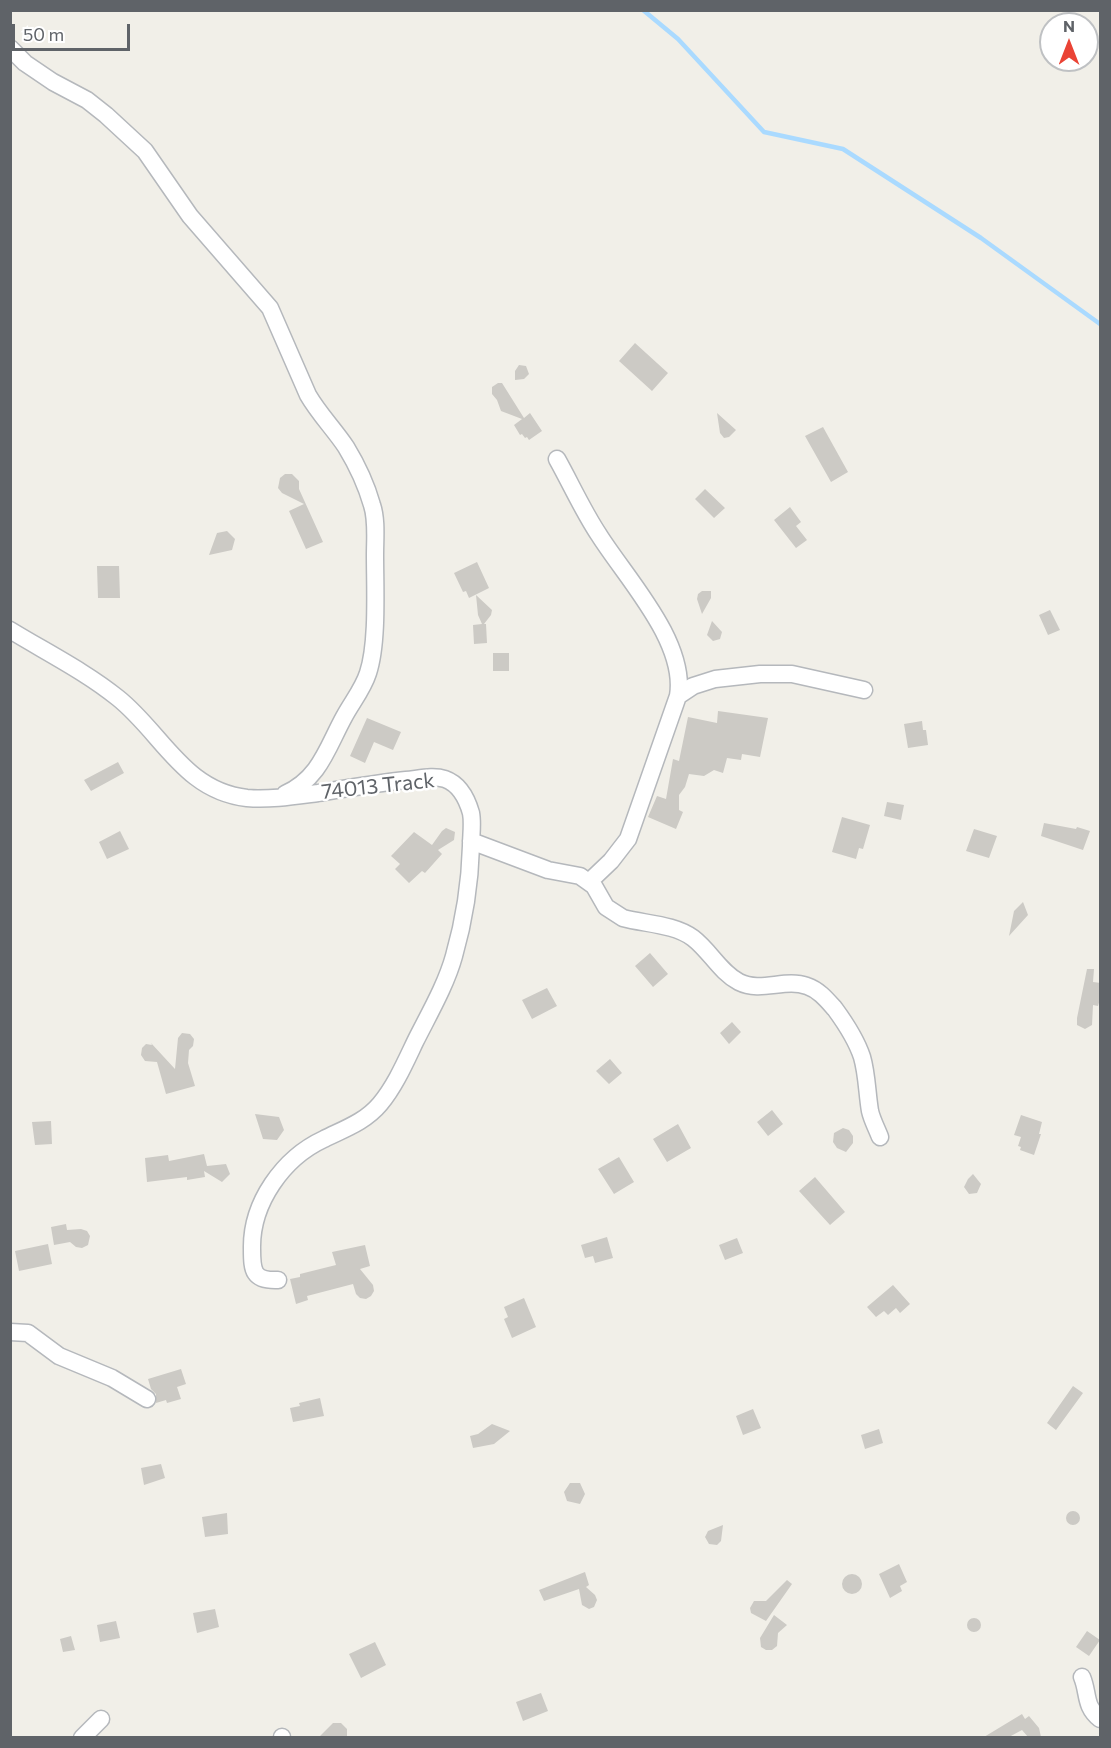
<!DOCTYPE html>
<style>
body{margin:0}
#map{position:relative;width:1111px;height:1748px;overflow:hidden;background:#f1efe8;font-family:Commissioner,sans-serif}
canvas{display:block}
.frame{position:absolute;inset:0;border:12px solid #5f6368;pointer-events:none}
.north{position:absolute;left:1039px;top:12px;width:60px;height:60px;box-sizing:border-box;background:#fff;border:2px solid #bfc1c3;border-radius:50%;rotate:0deg;font-size:16px;font-weight:700;line-height:24px;text-align:center;color:#5f6368}
.north::after{content:'';display:block;margin:auto;width:21px;height:27px;background:#ea4335;clip-path:polygon(50% 0,100% 100%,50% 72%,0 100%)}
.scale{position:absolute;left:12px;top:24px;width:118px;height:27px;box-sizing:border-box;border:3px solid #5f6368;border-top:0;padding-left:8px;font-size:18px;line-height:21px;white-space:nowrap;color:#5f6368;-webkit-text-stroke:4px #fff;paint-order:stroke}
</style>
<div id="map">
<canvas width="1111" height="1748"></canvas>
<div class="frame"></div>
<div class="north">N</div>
<div class="scale">50 m</div>
</div>
<script>
const g = document.querySelector('canvas').getContext('2d');
g.lineJoin = 'round';
function trace(path, color, width, dash) { g.strokeStyle = color; g.lineWidth = width; g.lineCap = dash ? 'butt' : 'round'; g.setLineDash(dash || []); g.stroke(path); }
function paint(path, color) { g.fillStyle = color; g.fill(path, 'evenodd'); }
function write(font, color, halo, rows, align = 'center') {
  g.font = font + ' Commissioner,sans-serif'; g.lineWidth = 5; g.setLineDash([]); g.textBaseline = 'middle'; g.strokeStyle = halo; g.fillStyle = color; for (const [text, x, y, turn = 0] of rows) {
    g.save(); g.translate(x, y); g.rotate((+turn || 0) * Math.PI / 180); g.textAlign = isNaN(turn) ? turn : align; if (halo) g.strokeText(text, 0, 0); g.fillText(text, 0, 0); g.restore();
  }
}
const stream = new Path2D(`
 M643 10 678 39 764 132 843 149 981 238 1100 324`);
const building = new Path2D(`
 M635 343 668 373 652 391 619 361Z
 M519 365 526 366 529 374 524 379 515 380V371Z
 M498 383H502L524 418 530 413 542 431 529 440 527 437 525 438 522 434 520 435 514 425 522 419 501 411 497 400 492 394V387Z
 M717 413 736 430 729 437 724 438 720 433Z
 M823 427 848 472 831 482 805 436Z
 M285 474H292L299 481V489L323 542 306 549 289 511 304 504 282 493 278 488 280 478Z
 M705 489 725 508 714 518 695 499Z
 M790 507 801 522 796 526 807 540 796 548 774 520Z
 M227 531 235 539 232 550 209 555 217 533Z
 M477 562 489 588 469 598 466 591 463 592 454 573Z
 M97 566H119L120 598H98Z
 M702 591H711V598L702 614 697 599 698 594Z
 M476 595 492 610 491 615 484 624H486L487 643 474 644 473 625 482 624 478 615Z
 M1050 610 1060 630 1048 635 1039 615Z
 M712 621 722 632 720 639 713 641 707 635Z
 M493 653H509V671H493Z
 M718 711 768 718 760 757 742 754 741 760 727 758 723 773 714 770 704 776 689 774 685 787 679 795V810L683 812 676 829 648 817 657 796 666 799 673 759 679 761 688 717 717 723Z
 M367 718 401 732 393 750 374 742 365 763 350 756Z
 M922 721 923 730H926L928 745 908 748 904 724Z
 M118 762 124 773 91 791 84 780Z
 M887 802 904 805 901 820 884 816Z
 M842 817 870 825 863 849 859 848 856 859 832 852Z
 M1044 823 1076 829 1077 827 1090 831 1083 850 1041 836Z
 M446 828 455 832 454 840 438 850 442 854 425 873 422 871 409 883 395 869 400 864 391 856 414 832 432 845 442 831Z
 M974 829 997 836 989 858 966 851Z
 M120 831 129 849 107 859 99 842Z
 M1023 902 1028 915 1009 936 1014 911Z
 M650 953 668 974 653 987 635 966Z
 M1087 969H1094L1093 982 1101 983V996L1098 1006 1093 1005 1092 1025 1085 1029 1077 1025V1018Z
 M547 988 557 1006 532 1019 522 1000Z
 M732 1022 741 1032 729 1044 720 1033Z
 M182 1033 190 1034 194 1039 193 1046 189 1050 188 1063 195 1086 166 1094 157 1062 145 1061 141 1055 142 1048 146 1044 152 1045 151 1043 175 1069 178 1038Z
 M610 1059 622 1073 609 1084 596 1071Z
 M772 1110 783 1124 768 1136 757 1122Z
 M255 1114 279 1117 284 1130 277 1140 263 1139Z
 M1021 1115 1042 1122 1039 1134H1041L1034 1155 1020 1150 1021 1147 1018 1146 1021 1137 1014 1135Z
 M51 1121 52 1144 35 1145 32 1122Z
 M678 1124 691 1148 667 1162 653 1139Z
 M843 1128 849 1130 853 1136V1143L846 1152 837 1148 833 1142 834 1133Z
 M204 1154 207 1166 226 1164 230 1174 222 1182 204 1171 205 1177 187 1180V1177L147 1182 145 1158 168 1155 169 1161Z
 M619 1157 634 1182 614 1194 598 1169Z
 M973 1174 981 1184 977 1193 969 1194 964 1187 968 1179Z
 M815 1177 845 1212 830 1225 799 1191Z
 M66 1224 67 1230 81 1229 87 1231 90 1236 88 1245 82 1248 76 1247 70 1242 54 1245 51 1227Z
 M607 1237 613 1258 595 1263 593 1256 585 1258 581 1245Z
 M737 1238 743 1253 725 1260 719 1245Z
 M48 1244 52 1264 19 1271 15 1251Z
 M365 1245 370 1266 360 1269 373 1285 374 1291 371 1296 366 1299 360 1298 356 1294 353 1284 307 1296 308 1300 296 1304 290 1279 300 1277V1274L336 1265 332 1252Z
 M893 1285 910 1304 900 1313 896 1308 888 1315 884 1311 876 1317 867 1307Z
 M524 1298 536 1327 512 1338 504 1319 508 1317 504 1307Z
 M181 1369 186 1384 177 1387 181 1399 167 1403 166 1400 156 1403V1394L151 1389 148 1379Z
 M1073 1386 1083 1393 1056 1430 1047 1423Z
 M320 1398 324 1416 293 1422 290 1408 300 1406 299 1403Z
 M753 1409 761 1428 743 1435 736 1416Z
 M492 1424 510 1431 494 1444 473 1448 470 1436 478 1434Z
 M879 1429 883 1443 865 1449 861 1435Z
 M161 1464 165 1478 144 1485 141 1468Z
 M570 1483H580L585 1494 580 1504 567 1501 564 1492Z
 M1066 1518a7 7 0 1 1 14 0a7 7 0 1 1-14 0Z
 M227 1513 228 1534 205 1537 202 1517Z
 M723 1525 721 1541 717 1545 709 1544 705 1537 708 1531Z
 M899 1564 907 1582 900 1586 902 1591 890 1598 879 1574Z
 M585 1572 589 1585 586 1587 595 1595 597 1600 594 1607 589 1609 582 1605 579 1589 544 1601 539 1590Z
 M842 1584a10 10 0 1 1 20 0a10 10 0 1 1-20 0Z
 M787 1580 792 1584 766 1621 751 1613 750 1608 754 1601H766Z
 M215 1609 219 1627 197 1633 193 1613Z
 M774 1615 787 1625 778 1633 777 1646 772 1650H766L761 1647 760 1638Z
 M967 1625a7 7 0 1 1 14 0a7 7 0 1 1-14 0Z
 M116 1621 120 1638 100 1642 97 1625Z
 M1087 1631 1100 1640 1089 1656 1076 1647Z
 M71 1636 75 1650 63 1652 60 1639Z
 M375 1642 386 1665 361 1678 349 1654Z
 M541 1693 548 1711 523 1721 516 1702Z
 M1022 1714 1025 1719 1029 1716 1039 1728 1041 1737H1028L1022 1730 1009 1737H984Z
 M333 1723H341L347 1729V1737H319Z`);
const minor = new Path2D(`
 M10 48 25 63 53 82 87 100 106 115 145 151 190 216 270 308 308 395C319 414 334 429 346 447 357 465 366 484 372 505 377 520 375 539 375 555 375 588 378 643 368 673 363 689 352 702 344 717 327 748 320 778 285 794
 M557 459C571 484 583 511 599 535 626 578 687 642 678 696
 M10 630C46 652 86 672 118 698 162 733 184 791 247 798 270 800 295 796 318 793 348 788 377 783 406 780 418 779 433 775 445 779 459 784 467 799 471 813 473 823 471 836 471 846 470 883 464 921 454 956 446 985 429 1014 415 1042 405 1063 395 1086 380 1104 365 1122 344 1129 324 1139 283 1158 251 1203 252 1249 252 1271 253 1281 278 1280
 M471 841 548 870 580 876 594 886 606 907 623 918C645 924 674 924 693 938 710 951 720 972 739 982 761 993 785 978 807 986 819 990 827 1000 835 1009 846 1024 856 1039 862 1057 867 1074 867 1093 870 1111 872 1120 877 1129 880 1137
 M590 881 611 861 628 839 678 696 693 686 715 679 760 674H792L864 690
 M10 1332 28 1333 59 1356 112 1378 147 1399
 M1082 1677C1089 1694 1084 1706 1100 1719
 M282 1737V1738
 M82 1738 101 1719`);
const streetNames = [
 ["74013 Track",378,786,-6]
];
trace(stream, '#aadaff', 4.5);
paint(building, '#cccac5');
trace(minor, '#b5b8bc', 19);
trace(minor, '#fff', 16);
write('21px', '#5f6368', '#fff', streetNames);
</script>
